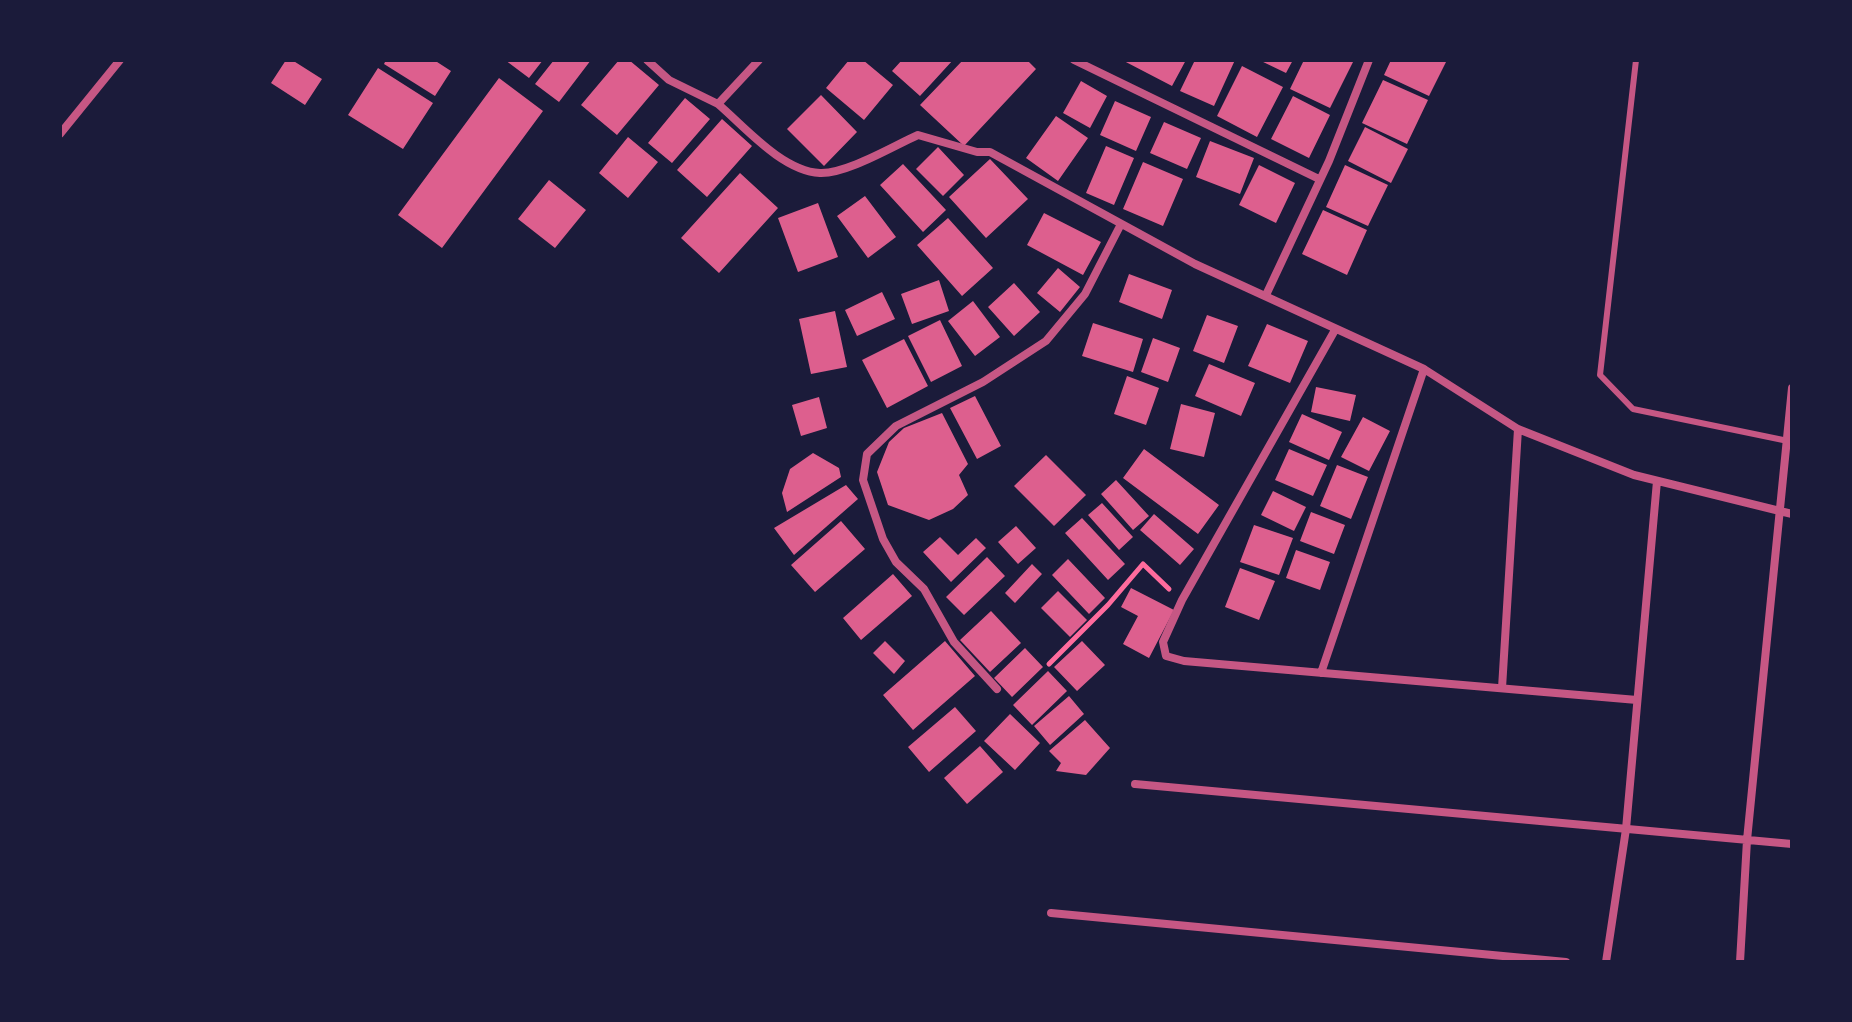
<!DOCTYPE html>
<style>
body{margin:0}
#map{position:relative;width:1852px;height:1022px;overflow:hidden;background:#1b1b3a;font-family:Mulish,sans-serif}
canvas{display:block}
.frame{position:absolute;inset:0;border:62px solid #1b1b3a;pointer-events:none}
</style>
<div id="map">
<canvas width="1852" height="1022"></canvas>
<div class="frame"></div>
</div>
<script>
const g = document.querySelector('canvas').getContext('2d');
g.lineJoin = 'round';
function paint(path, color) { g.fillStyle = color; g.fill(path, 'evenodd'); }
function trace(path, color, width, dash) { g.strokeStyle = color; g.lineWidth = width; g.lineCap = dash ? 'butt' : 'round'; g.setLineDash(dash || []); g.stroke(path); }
const building = new Path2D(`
 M286 60H292L322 79 305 105 271 83Z
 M386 60H434L451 71 435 96 384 64Z
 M505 60H543L529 78Z
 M554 60H591L559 102 535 84Z
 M619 60H629L659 85 617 135 581 105Z
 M849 60H863L893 85 864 120 826 88Z
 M902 60H953L920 96 892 71Z
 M963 60H1027L1036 69 964 146 920 105Z
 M1122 60H1186L1172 86Z
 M1195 60H1235L1214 106 1180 91Z
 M1259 60H1293L1286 73Z
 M1304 60H1354L1330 108 1290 89Z
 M1391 60H1447L1429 96 1384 75Z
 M1242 66 1283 87 1257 137 1217 116Z
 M378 68 433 103 403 149 348 115Z
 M499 78 543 111 442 248 398 215Z
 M1383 80 1428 100 1407 144 1362 123Z
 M1081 81 1107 96 1090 128 1063 113Z
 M821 95 857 132 824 166 787 129Z
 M1293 96 1330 115 1309 158 1271 139Z
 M685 98 710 119 672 163 648 143Z
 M1115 101 1151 117 1136 151 1100 135Z
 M1056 116 1088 138 1058 181 1026 158Z
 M722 119 752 146 707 197 677 170Z
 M1164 122 1201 138 1187 169 1150 153Z
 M1365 127 1408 149 1391 183 1348 161Z
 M628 137 658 162 628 198 599 173Z
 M1210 141 1254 158 1240 194 1196 177Z
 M1106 146 1134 158 1114 205 1086 193Z
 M938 147 964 175 943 196 916 169Z
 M990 159 1028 199 986 238 949 197Z
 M1143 162 1183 179 1163 226 1123 209Z
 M903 164 946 210 923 232 880 185Z
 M1259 165 1295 183 1276 223 1239 205Z
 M1345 165 1388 185 1368 226 1326 207Z
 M740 173 778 208 719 273 681 238Z
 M549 180 586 210 555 248 518 219Z
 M865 196 896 237 868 258 837 216Z
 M818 203 838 257 798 272 778 218Z
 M1323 210 1367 230 1347 275 1302 254Z
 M1044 213 1101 242 1083 275 1027 245Z
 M948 218 993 268 962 296 917 245Z
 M1058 268 1080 287 1060 312 1037 293Z
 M1129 274 1172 290 1162 319 1119 302Z
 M939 280 949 311 912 324 901 294Z
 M1014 283 1040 312 1014 336 988 307Z
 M882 292 895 319 857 336 845 310Z
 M973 301 1000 337 975 356 948 321Z
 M835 311 847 367 811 374 799 319Z
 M1207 315 1238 326 1224 363 1193 351Z
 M940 320 962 366 931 382 908 336Z
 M1093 323 1143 339 1133 372 1082 356Z
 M1267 324 1308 341 1290 383 1248 366Z
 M1153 338 1180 348 1168 382 1141 372Z
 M904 339 928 386 887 408 862 360Z
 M1209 364 1255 383 1241 416 1195 396Z
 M1127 376 1159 388 1146 425 1114 414Z
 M1316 387 1356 395 1350 421 1311 412Z
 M975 396 1001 446 977 459 950 408Z
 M819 397 827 428 801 436 792 405Z
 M1181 404 1215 413 1204 457 1170 449Z
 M942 413 968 464 959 475 968 495 953 509 929 520 888 505 877 472 889 442 904 428Z
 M1302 414 1342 432 1329 460 1289 442Z
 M1363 417 1390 431 1369 471 1341 457Z
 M1144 449 1219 505 1198 534 1123 478Z
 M1289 449 1327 465 1313 496 1275 480Z
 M813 453 839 468 841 477 787 512 782 493 790 469Z
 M1046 455 1086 495 1054 526 1014 486Z
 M1337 465 1368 477 1351 519 1320 506Z
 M1116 480 1149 516 1133 530 1101 494Z
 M846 485 858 499 794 555 774 528Z
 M1273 491 1306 507 1294 531 1261 515Z
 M1102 503 1133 537 1119 550 1088 515Z
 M1311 512 1345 525 1334 554 1300 541Z
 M1154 514 1194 549 1180 565 1140 530Z
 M1082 518 1125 564 1108 580 1065 533Z
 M841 521 865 549 815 592 791 565Z
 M1254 525 1293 538 1279 575 1240 562Z
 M1016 526 1036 548 1018 564 998 542Z
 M940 537 958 555 976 538 986 548 951 582 923 552Z
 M1296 550 1330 562 1320 590 1286 578Z
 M987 557 1005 576 964 615 946 597Z
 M1068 559 1105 598 1089 614 1052 575Z
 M1032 564 1042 574 1015 603 1005 593Z
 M1240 568 1275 581 1259 620 1225 607Z
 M893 574 912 596 861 640 843 618Z
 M1131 588 1174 610 1149 658 1123 644 1138 616 1121 607Z
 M1058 591 1087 620 1070 637 1041 608Z
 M991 611 1021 643 990 672 960 640Z
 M885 641 905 661 894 674 873 653Z
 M945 641 975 676 913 730 883 695Z
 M1082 641 1105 665 1077 691 1054 667Z
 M1025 648 1043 667 1012 697 994 678Z
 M1048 671 1067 691 1032 725 1013 705Z
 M1069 696 1084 714 1050 745 1034 726Z
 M955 707 976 731 929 772 908 747Z
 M1010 714 1040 743 1015 770 984 741Z
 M1085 720 1110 748 1086 775 1056 771 1061 763 1049 751Z
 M980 746 1003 772 967 804 944 778Z`);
const path = new Path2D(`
 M1049 664 1108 605 1143 564 1169 589`);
const service = new Path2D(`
 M1636 60 1600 375 1633 409 1788 441`);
const minor = new Path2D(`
 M647 60 669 80 718 104 759 60
 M1074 60 1319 179
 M718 104C745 127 782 171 820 173 847 174 893 146 918 135L977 152H990L1195 264 1424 369 1518 429 1634 475 1792 514
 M60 134 120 60
 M1266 295 1329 161 1369 60
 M1335 330 1182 600 1163 642 1166 656 1184 661 1637 700
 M1321 673 1424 369
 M1502 688 1518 429
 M997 689 954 642 924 589 896 562 883 539 863 480 867 454 896 426 983 382 1046 341 1085 294 1120 226
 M1135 784 1792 844
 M1051 913 1566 962
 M1606 962 1626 829 1657 481
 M1740 962 1747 840 1792 388`);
paint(building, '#dd5f8e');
trace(path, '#ff6b9d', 5);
trace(service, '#c65784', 6);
trace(minor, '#c65784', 8);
</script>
